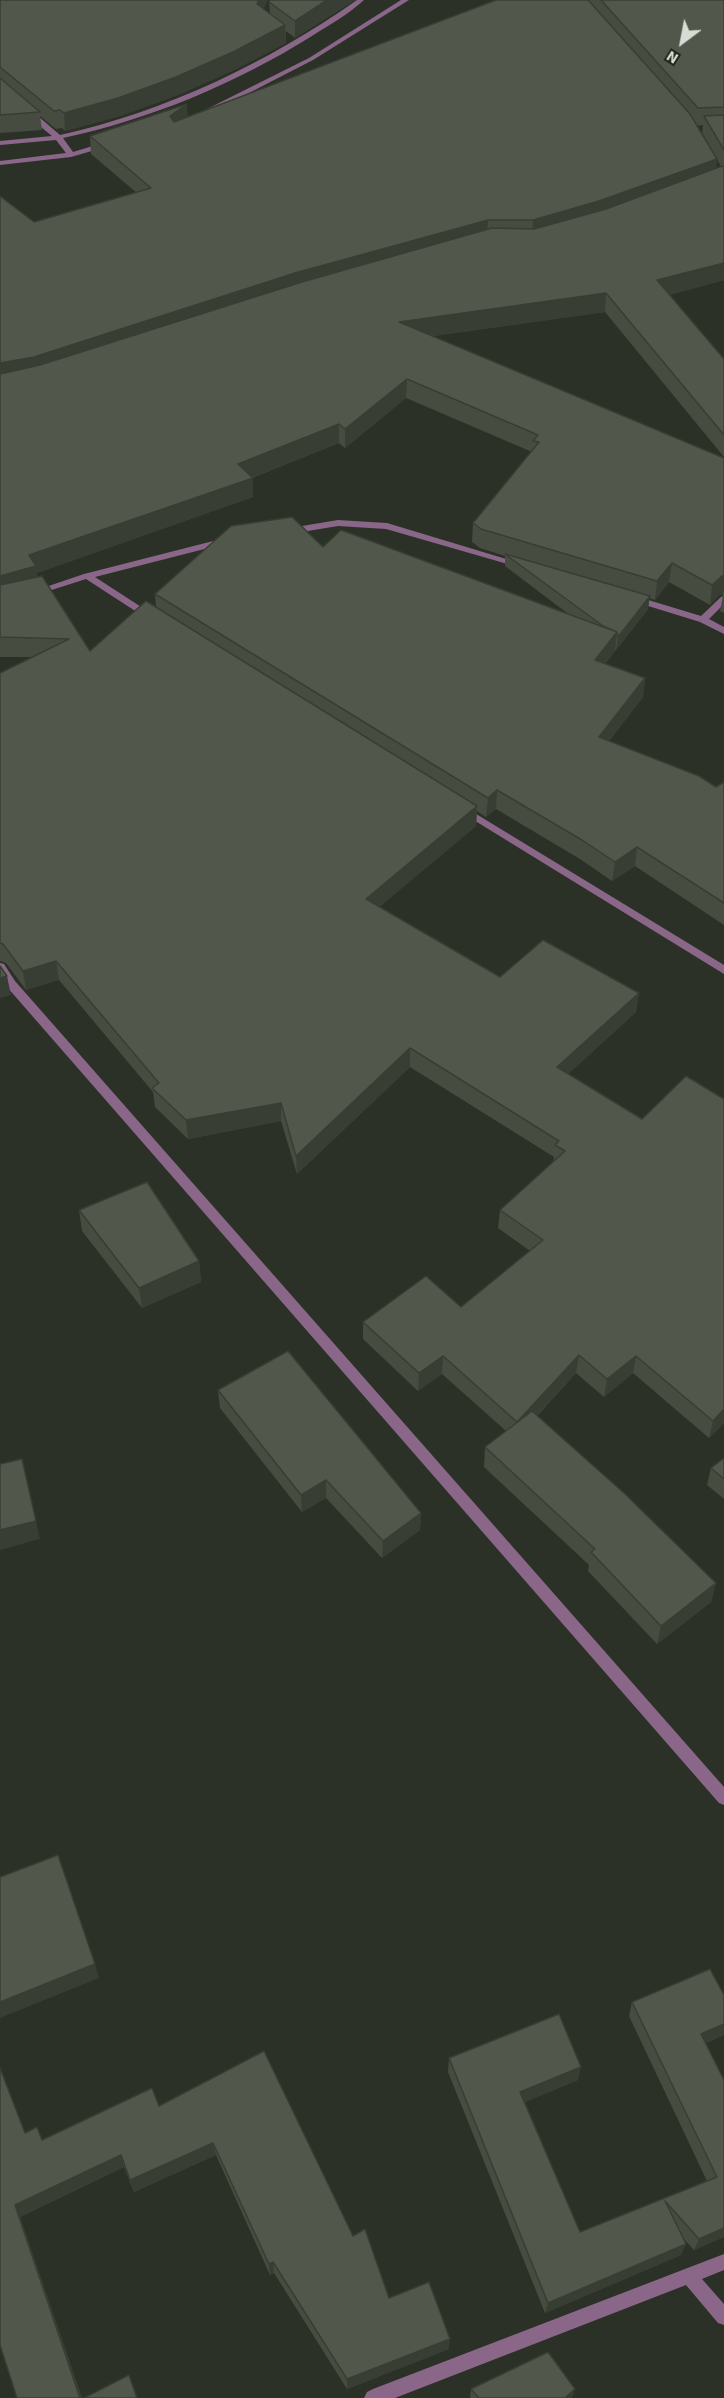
<!DOCTYPE html>
<style>
body{margin:0}
#map{position:relative;width:724px;height:2398px;overflow:hidden;background:#2b3126;font-family:"Source Sans 3",sans-serif}
canvas{display:block}
.north{position:absolute;left:652px;top:12px;width:60px;height:60px;-webkit-text-stroke:4px #22271c;paint-order:stroke;rotate:212deg;font-size:16px;font-weight:700;line-height:24px;text-align:center;color:#d8dcd4}
.north::after{content:'';display:block;margin:auto;width:21px;height:27px;background:#d8dcd4;clip-path:polygon(50% 0,100% 100%,50% 72%,0 100%)}
</style>
<div id="map">
<canvas width="724" height="2398"></canvas>
<div class="north">N</div>
</div>
<script>
const g = document.querySelector('canvas').getContext('2d');
g.lineJoin = 'round';
function paint(path, color) { g.fillStyle = color; g.fill(path, 'evenodd'); }
function trace(path, color, width, dash) { g.strokeStyle = color; g.lineWidth = width; g.lineCap = dash ? 'butt' : 'round'; g.setLineDash(dash || []); g.stroke(path); }
const minor = new Path2D(`
 M357 0H364C349 14 329 25 312 36 235 84 151 119 63 138L73 152 106 142H109V146L71 157 0 165V161L66 153 56 140 0 145V141L52 136 25 114V110H31L60 135C167 111 267 63 357 0Z
 M401 0H409L313 60 214 111 207 109 309 58Z
 M338 520 387 523 526 565 524 567H518L386 529 338 526 290 534 285 531 290 528Z
 M225 538 230 541 228 543 95 577 152 614V618H146L86 579 36 595 31 592 84 574Z
 M635 596 701 616 721 597 724 596V604L709 619 724 627V634L700 622 632 601V597Z
 M463 806 724 965V974L459 811 458 809Z
 M0 963 4 964 15 981 724 1787V1805L719 1803 7 987 0 976Z
 M724 2254V2270L702 2279 724 2304V2325L718 2323 686 2285 395 2398H364L367 2392 373 2389Z`);
const wall = new Path2D(`
 M0 0 264 9 270 14 269 2 270 0H355L295 38 286 31V43L234 70 178 95 120 116 65 131 62 128 56 129 40 116 42 130 0 133Z
 M496 0H724V280L669 295 724 359V457L605 312 433 336 724 458V613L720 611 723 595H719L710 605 669 582 655 600 649 598 648 609 616 650V649L615 651 605 664 645 678 643 697 609 741 716 787 724 782V925L635 866 612 881 580 859 496 809 486 817 477 811 476 826 379 907 500 977 639 993 636 1012 568 1074 642 1119 724 1099V1423L709 1438 633 1373 604 1397 576 1373 537 1416 716 1583 711 1602 657 1644 588 1571 589 1565 484 1467 485 1447 506 1431 442 1374 418 1391 363 1339V1322L461 1307 530 1251 498 1228 500 1210 553 1162 554 1157 410 1067 297 1174 281 1121 188 1139 155 1107 153 1092 59 980 26 990 6 963 0 961V673L32 657H0V196L34 222 137 193 91 154 90 136 187 117ZM703 125 702 134 697 126ZM717 159 721 167 716 169ZM406 398 532 452 473 523 472 542 480 548 505 556V566L567 613 323 547 155 594 156 608 90 651 37 578V573L253 497 252 478 339 443 345 448Z
 M79 1210 199 1261 201 1282 142 1308 82 1231Z
 M218 1390 421 1513 420 1530 382 1558 326 1498 302 1512 220 1408Z
 M724 1458V1499L707 1485 711 1468Z
 M632 2002 724 2035 706 2043 724 2080V2237L694 2250 684 2239 681 2255 545 2313 448 2072 449 2058 578 2080 525 2102 580 2232 707 2181 629 2016Z
 M159 2106 353 2236 389 2298 449 2349 347 2389 274 2273 270 2275 216 2155 134 2192 124 2167 20 2217 82 2398H17L0 2345 25 2133 42 2140Z
 M471 2389 572 2398H470Z`);
const shadedWall = new Path2D(`
 M259 0H268L258 22 257 4Z
 M327 0H355L295 38V21Z
 M285 25 286 43 234 70 178 95 120 116 65 131 64 113Z
 M187 104 188 122 172 134 170 116Z
 M717 159 715 177 532 239 533 220Z
 M488 220 487 238 0 383V363L295 273Z
 M724 263V280L655 299 657 280Z
 M606 293 605 312 399 341V322Z
 M407 379 406 398 345 448V429Z
 M339 424V443L243 481 253 478V497L37 573 39 586 0 596V576L29 555 238 464Z
 M672 563 669 582 655 600 657 581Z
 M722 576H724V592H723V595H719L710 605 712 585Z
 M650 596 648 609 616 650 618 637Z
 M617 632 615 651 593 679 595 660Z
 M645 678 643 697 597 756 599 737Z
 M497 790 496 809 486 817 488 798Z
 M477 806 476 826 366 918V899Z
 M637 847 635 866 612 881 615 862Z
 M56 961 59 980 26 990 23 971Z
 M7 976 11 995 0 998V978Z
 M639 993 636 1012 555 1086 557 1067Z
 M410 1048V1067L297 1174 296 1156Z
 M281 1103V1121L188 1139 186 1120Z
 M199 1261 201 1282 142 1308 139 1288Z
 M579 1355 576 1373 515 1439 517 1422Z
 M443 1356 442 1374 418 1391 419 1373Z
 M636 1356 633 1373 604 1397 607 1379Z
 M724 1409V1423L709 1438 713 1421Z
 M326 1480V1498L302 1512 301 1495Z
 M421 1513 420 1530 382 1558 383 1541Z
 M36 1521 40 1539 0 1550V1530Z
 M716 1583 711 1602 657 1644 661 1626Z
 M95 1964 99 1978 0 2018V2002Z
 M724 2024V2035L696 2047 701 2034Z
 M581 2067 578 2080 518 2105 520 2092Z
 M213 2143 216 2155 134 2192 130 2180Z
 M121 2155 124 2167 20 2217 82 2398H80L15 2205Z
 M724 2228V2237L694 2250 699 2239Z
 M686 2244 681 2255 545 2313 548 2303Z
 M273 2262 274 2273 270 2275 269 2264Z
 M450 2339 449 2349 347 2389V2379Z
 M575 2389 572 2398H565Z`);
const building = new Path2D(`
 M0 0H259L257 4 285 25 233 52 176 77 118 98 64 113 60 110 54 111 0 67Z
 M270 0H327L295 21 269 2Z
 M496 0H588L690 114 717 159 599 201 533 220H488L295 273 34 357 0 363V196L34 222 151 188 90 136 187 104 170 116 174 122Z
 M601 0H724V107L698 108Z
 M0 78 40 112 0 115Z
 M724 115V150L704 116Z
 M722 166 724 167V263L657 280 724 359V435L606 293 399 322 724 458V576H722L712 585 672 563 657 581 481 529 473 523 539 442 533 441 538 435 407 379 345 429 339 424 238 464 253 478 29 555 36 566 0 576V374L40 365 302 282 492 228 534 229 606 209Z
 M292 517 323 547 341 530 617 632 595 660 645 678 599 737 699 776 716 787 724 782V903L637 847 615 862 582 840 497 790 488 798 155 594 231 526Z
 M505 554 650 596 618 637 617 632 603 626Z
 M42 576 90 651 146 601 477 806 366 899 500 977 543 940 639 993 557 1067 642 1119 686 1076 724 1099V1409L713 1421 636 1356 607 1379 579 1355 517 1422 443 1356 419 1373 363 1322 426 1276 461 1307 543 1240 500 1210 565 1151 555 1145 559 1141 410 1048 296 1156 281 1103 186 1120 152 1088 159 1083 56 961 23 971 3 944 0 943V673L69 639 0 637V585Z
 M0 966 7 976 0 978Z
 M147 1182 199 1261 139 1288 79 1210Z
 M288 1351 421 1513 383 1541 326 1480 301 1495 218 1390Z
 M532 1411 624 1493 716 1583 661 1626 591 1552 595 1549 485 1447Z
 M724 1458V1479L711 1468Z
 M22 1459 36 1521 0 1530V1464Z
 M58 1855 95 1964 0 2002V1877Z
 M710 1969 724 1995V2024L701 2034 724 2080V2228L699 2239 665 2201 686 2244 548 2303 449 2058 559 2014 581 2067 520 2092 580 2232 717 2177 632 2002Z
 M264 2051 353 2236 365 2229 389 2298 429 2282 450 2339 347 2379 273 2262 269 2264 213 2143 130 2180 121 2155 15 2205 80 2398H17L0 2345V2068L25 2133 37 2127 42 2140 152 2088 159 2106Z
 M548 2352 575 2389 565 2398H479L471 2389Z
 M129 2375 137 2398H84Z`);
paint(minor, '#8a6789');
paint(wall, '#464c40');
paint(shadedWall, '#393e34');
paint(building, '#51584b');
trace(building, '#393e34', 1.5);
</script>
